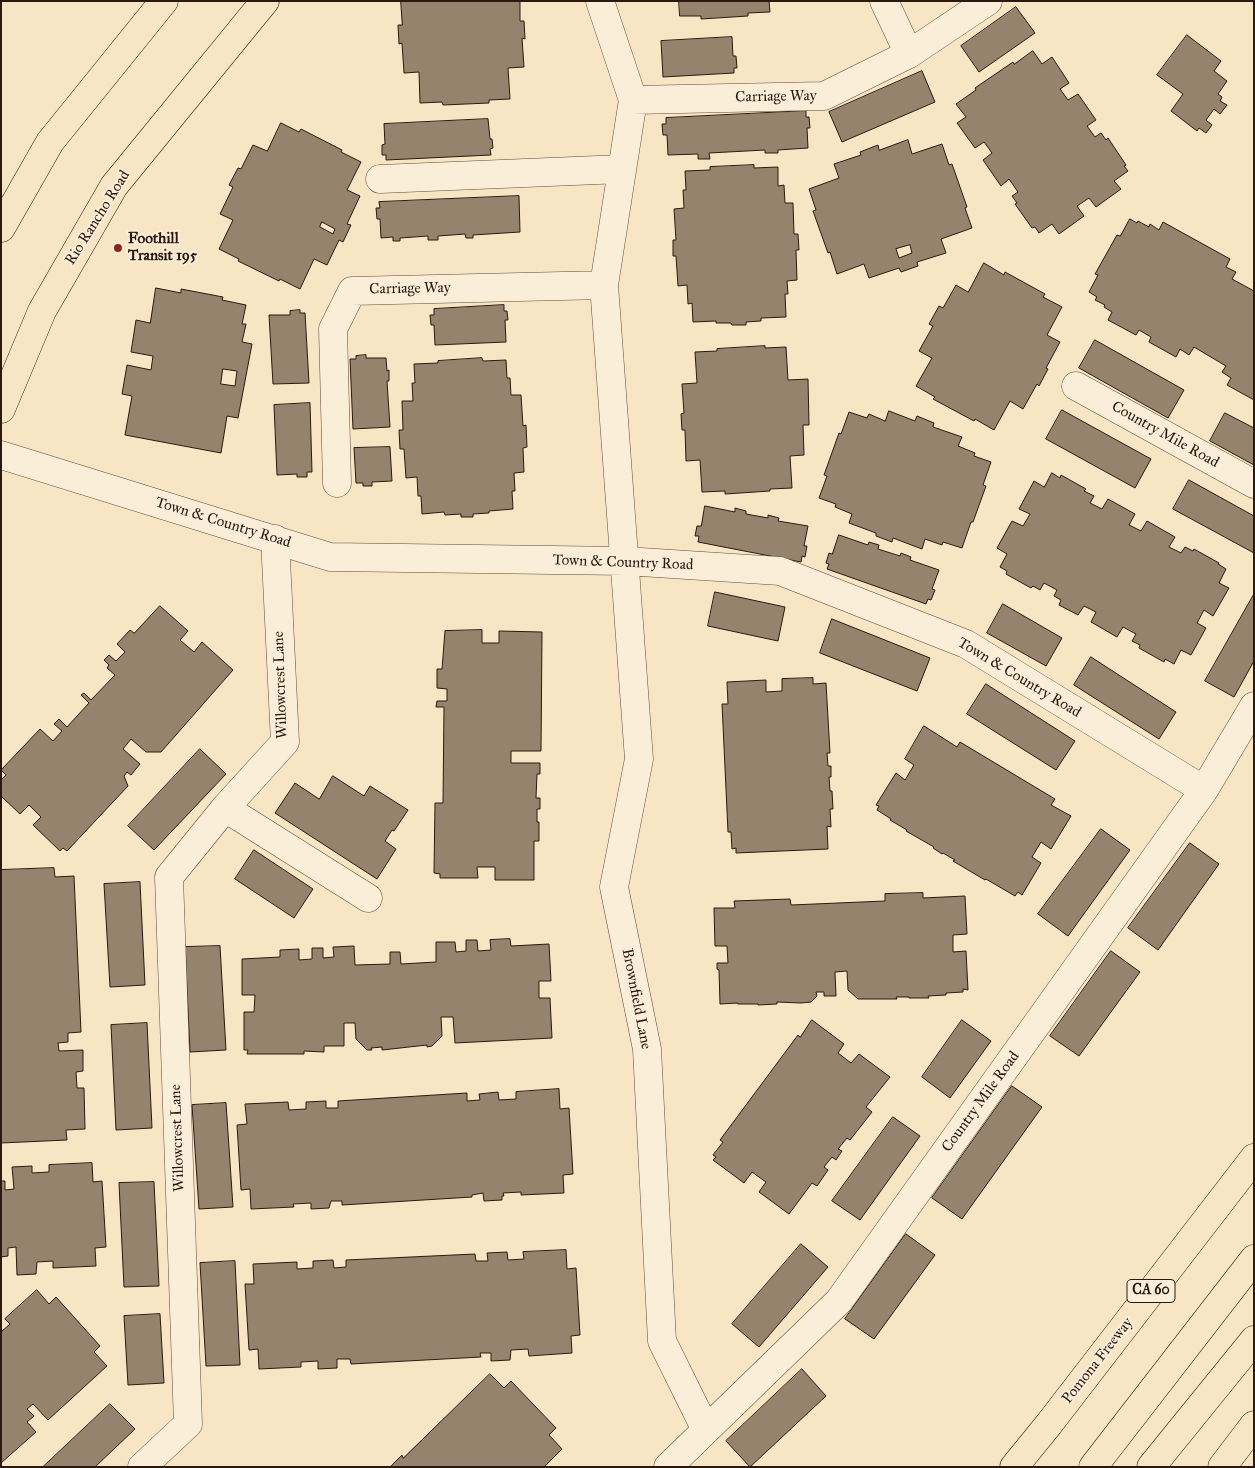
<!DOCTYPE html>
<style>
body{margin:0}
#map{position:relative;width:1255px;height:1468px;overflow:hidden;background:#f8e5c4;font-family:"IM FELL Great Primer",serif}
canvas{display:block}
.frame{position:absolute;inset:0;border:2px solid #2c180f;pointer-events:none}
</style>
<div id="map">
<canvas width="1255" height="1468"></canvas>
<div class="frame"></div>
</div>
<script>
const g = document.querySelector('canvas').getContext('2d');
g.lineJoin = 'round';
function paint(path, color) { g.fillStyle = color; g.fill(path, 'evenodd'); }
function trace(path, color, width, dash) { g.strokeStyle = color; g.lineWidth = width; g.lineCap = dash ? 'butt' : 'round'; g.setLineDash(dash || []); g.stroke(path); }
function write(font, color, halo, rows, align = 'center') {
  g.font = font + ' "IM FELL Great Primer",serif'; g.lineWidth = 4; g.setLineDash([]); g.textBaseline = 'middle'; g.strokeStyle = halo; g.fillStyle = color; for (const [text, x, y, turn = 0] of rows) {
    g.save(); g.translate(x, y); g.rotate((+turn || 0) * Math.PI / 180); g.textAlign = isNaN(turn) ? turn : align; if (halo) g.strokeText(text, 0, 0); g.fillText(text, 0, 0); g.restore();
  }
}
const building = new Path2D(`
 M401 1H520V21H524L525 39 522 38 524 67 508 68 510 99 489 100V103L443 105 442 102 420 103 419 72 404 73 402 43 399 44 398 25H402Z
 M679 1H769L770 12 748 13V16L701 19V16H680Z
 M1016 7 1035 33 979 72 961 46Z
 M1187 35 1221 61 1214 71 1227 81 1218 94 1222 97 1220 101 1227 105 1220 114 1214 109 1206 120 1212 125 1206 133 1199 128 1197 131 1171 111 1183 94 1157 75Z
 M732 37 733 56H736L737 68H734V73L663 77 661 41Z
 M1033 51 1042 64 1052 57 1069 83 1060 89 1068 100 1078 94 1096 120 1087 126 1095 137 1101 133 1106 140 1108 138 1126 165 1124 166 1128 171 1114 181 1121 189 1096 207 1089 198 1077 206 1084 216 1059 234 1052 224 1039 233 1035 227 1032 228 1015 204 1017 203 1012 196 1018 192 1009 179 1001 186 983 160 992 153 984 142 975 148 957 123 966 117 956 104 976 90 975 88 1013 62 1014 64Z
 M922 71 935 102 842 142 829 112Z
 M806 111V117H809L810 128H807L808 148 778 150V153H765V150L709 153 710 159H698V154L668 155 667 135H663L662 124H666V118Z
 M488 119 490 139H492L493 148 490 149 491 155 386 160V155H382V145L385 144 384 124Z
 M281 123 299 132 301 129 342 150 341 152 361 162 347 190 360 196 347 224 351 225 343 242 339 240 327 265 314 259 300 289 280 279 279 281 238 261 239 259 219 249 233 220 220 214 233 187 229 185 238 168 241 169 253 145 267 151ZM322 222 335 229 333 234 320 227Z
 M908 140 912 154 942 144 949 165 952 164 967 207 965 208 972 228 941 239 946 253 917 262 918 266 901 272 899 268 869 278 864 264 837 274 830 252 828 253 813 211 816 210 809 189 839 178 834 164 861 155 860 152 878 145 879 150ZM910 245 912 253 899 258 896 249Z
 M754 165V168L778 167V186L784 185 785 203H793L794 234H798L799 250H796L797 280 787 281 788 294H785L786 317 761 318V321L746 322V325H732L731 323H716V321L693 322 692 303 688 304 687 285 678 286 676 256H673V240H676L674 209 684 208 683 190H686L685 171 710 170V167Z
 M519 196 520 232 473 235V238H466L465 234 438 236V240H428V236L400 238V241H393V237L381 238 380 219H377L376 208H380L379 202Z
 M1130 219 1137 223 1138 221 1149 227 1150 224 1159 230 1163 222 1230 259 1226 267 1236 272 1232 279 1254 291V400L1227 385 1231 378 1222 372 1226 366 1194 347 1189 355 1180 349 1176 357 1149 342 1151 337 1139 330 1136 335 1108 320 1112 312 1104 307 1105 305 1095 300 1097 297 1089 292 1098 275 1095 274 1117 235 1120 236Z
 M984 263 1004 275 1005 272 1045 294 1043 297 1062 307 1047 335 1060 342 1046 368 1048 369 1039 386 1037 384 1023 409 1010 401 994 430 975 419 974 421 933 399 935 397 916 386 932 358 919 351 933 326 929 324 939 306 943 308 956 285 968 292Z
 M156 288 181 293V289L223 297 222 300 246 305 242 324H246L242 342 252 344 238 418 227 416 221 453 125 435 132 396 122 394 127 365 151 370 153 356 131 352 136 320 150 323ZM223 369 237 371 235 386 221 384Z
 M504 305V311H507L508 320H505L506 342 435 345 434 325H431L430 315H434V309Z
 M300 310V313H305L309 383 273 384 269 315H290V311Z
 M1095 340 1184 390 1168 418 1079 368Z
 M765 346V348L786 347 788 380 808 379 809 425H803L804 455 790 456 792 488 770 489V491L725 494V491L702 492 700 460 686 461 685 430H682L681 414 684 413 682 384 697 383 695 352 717 351V349Z
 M366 355V358H386L387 371 389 370V381H387L390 427 353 429 350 359H356V356Z
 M482 358 483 361 506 360 507 378H510L511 395H521L523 426 526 425 527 447 523 448 524 472 514 473 515 491H512L513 509 489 511V513L473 514V517H461V514L445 515 444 512 422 514 421 496H418L417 477 406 478 404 449H400L399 430H403L402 401H413L412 383H415L414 364 438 363V361Z
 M310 403 312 472H307V477H297V474L277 475 274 405Z
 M1062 410 1151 459 1135 488 1046 439Z
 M889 411 915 421 917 416 934 423 933 427 962 437 958 446 975 453 974 456 991 462 983 485 986 486 973 522H971L962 548 943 542 942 545 925 539 922 549 893 538 892 542 876 536V533L849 523 852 514 835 507 836 504 819 498 827 476 824 475 839 433 841 434 849 412 867 418 869 414 885 421Z
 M1225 413 1254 428V465L1210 441Z
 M390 447 392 481 372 482V486H363V483H356L354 448Z
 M1052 473 1060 478 1061 475 1086 489 1084 491 1094 496 1090 503 1102 509 1108 499 1135 514 1129 525 1141 531 1147 521 1175 537 1169 547 1181 553 1185 547 1193 551 1194 549 1219 563 1218 564 1226 569 1219 583 1229 588 1213 616 1204 610 1197 623 1206 628 1191 655 1181 650 1174 664 1165 659 1164 662 1139 648 1140 645 1132 641 1136 634 1123 627 1117 637 1091 622 1096 612 1084 606 1078 615 1059 605 1061 600 1054 596 1057 590 1044 583 1040 590 1033 586 1031 588 1006 574 1007 571 1000 567 1007 554 997 548 1012 521 1023 526 1030 514 1019 509 1034 481 1044 487Z
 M1189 480 1254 516V553L1173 509Z
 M705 506 735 512V508L746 511V514L768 518V515L779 518 778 521 808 526 804 546H807L805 557 802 556 801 562 698 542 699 536H695L697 526H701Z
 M839 535 868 545 869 542 879 545 878 549 900 556 901 553 911 557 910 560 939 570 932 589 935 590 931 600 928 599 926 604 827 569 829 564 826 563 829 553 832 554Z
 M715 592 785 607 778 641 708 626Z
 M1254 594V661L1234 697 1205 681Z
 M1003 604 1062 638 1046 666 987 633Z
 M160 606 188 631 180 640 194 652 202 642 233 670 161 752H146L131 739 123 749 140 764 131 775 127 772 124 776 128 786 67 851 63 848 60 851 33 825 41 817 29 805 20 814 1 796V780L6 775 1 770 40 729 53 741 62 731 54 724 59 719 67 727 89 703 81 695 84 693 91 700 115 675 107 668 109 665 104 660 109 655 116 661 125 652 117 644 130 630 134 633Z
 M832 619 930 658 917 691 820 653Z
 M482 630V643H499V631L542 632 541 751H511V763H540V774H537L536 798H540V809H537V822H539V841H534V880H495V867H477L478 878H440V874L434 873 435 803H443L444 707H436L437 701H447V689L437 688V669H442L445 631Z
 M1091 657 1176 712 1159 739 1074 685Z
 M813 678V684L826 683 830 753H827L828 766H831V777H829L830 791H832L833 809H830L831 827 827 826 828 849 736 853V848L732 849 731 832H728L722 704H728L727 682 766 680V692L782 691V679Z
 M986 684 1075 741 1056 770 967 714Z
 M924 726 957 747 960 742 1055 799 1051 805 1071 816 1051 849 1041 842 1032 857 1041 863 1022 895 1018 892 1015 896 986 879 985 880 953 861 955 860 943 853 942 854 933 848 934 847 906 831 907 830 890 820 891 819 877 810 879 806 876 805 896 773 905 780 914 765 905 759Z
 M200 749 226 774 154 850 128 826Z
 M333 776 364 796 370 786 408 810 394 831 392 830 385 841 396 849 377 879 275 813 295 783 319 799Z
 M1101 829 1130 850 1068 936 1038 914Z
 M1190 843 1219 864 1158 950 1128 928Z
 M254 850 313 889 294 918 235 879Z
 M54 868 55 877 74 876 81 1032 68 1033V1042L58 1043 59 1051 83 1050V1071L76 1072 77 1088H84L85 1129 66 1130 67 1140 1 1143V870Z
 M140 882 145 985 110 987 104 884Z
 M923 893V898L965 896 967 934 953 935V952L966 951 968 990 963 989V992L946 993V995L928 996 929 998H909V997H896L897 999H858L848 990 847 971 835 972 836 996H824V992H816L817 996 811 1002 801 1003 777 1002V1004L758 1005V1004H738V1003L720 1004 719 970 717 969V963H728L727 946H715L714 908H735L734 901 790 899 791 905 885 901V894Z
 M510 939 511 946 549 944 551 981H539V998H550L552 1038 455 1043 453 1017H441L442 1036 432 1046 427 1047V1045L382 1050V1047L371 1048 372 1050H367L356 1039 355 1023H344V1046H324V1052L304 1051V1054H247L248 1050H244V1012H254L255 995H242V959L280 957V950L299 949V960L312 959V948H323V958L334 957 333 947 354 946 355 965 390 964V952H400L401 964 436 962V942H455L456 952 466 951V940H477L478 951 491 950 490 940Z
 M220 946 226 1050 190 1052 185 947Z
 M1111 951 1140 972 1079 1056 1050 1036Z
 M812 1020 844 1044 838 1053 851 1063 859 1054 890 1077 866 1107 872 1112 850 1140 847 1138 838 1149 842 1151 836 1160 832 1157 824 1167 828 1170 817 1186 812 1183 789 1214 759 1192 766 1182 752 1172 744 1183 713 1160 716 1157 713 1155 723 1142 720 1140 798 1035 800 1037Z
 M962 1020 991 1041 950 1098 922 1077Z
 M147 1023 152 1128 116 1130 111 1025Z
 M1012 1086 1042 1107 962 1219 932 1198Z
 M559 1089 560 1109 569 1108 573 1174 563 1175 564 1193 521 1195V1192L503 1193 504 1196H502V1200L484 1201 483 1193 472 1195V1197L342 1205V1201H331L329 1208 311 1209V1203L293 1204 294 1207 251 1209 250 1189 241 1190 237 1125 247 1124 245 1104 288 1102 289 1110 306 1109V1102L326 1101V1108H338V1101L467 1093V1101L480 1100 479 1094 498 1092 499 1100 516 1099V1092Z
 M226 1103 233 1207 199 1209 192 1105Z
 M893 1117 920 1136 860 1220 832 1201Z
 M92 1163 93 1182 102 1181 106 1247 95 1248 96 1266 53 1268V1261L37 1262 36 1274 17 1275 16 1247 8 1248V1256L1 1257V1181H5V1190L14 1189 12 1167 32 1166V1173L49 1172V1165Z
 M154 1182 159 1286 124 1287 119 1183Z
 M906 1234 935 1255 874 1339 845 1319Z
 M801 1244 828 1267 759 1347 732 1324Z
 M566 1250 567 1269 576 1268 580 1335 571 1336 572 1353 529 1356 528 1349 511 1350 510 1360 491 1361V1353H480L481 1357 351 1364 350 1359H337V1368L318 1369V1361L301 1362V1367L259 1369 258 1349 249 1350 245 1284H254L253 1264 297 1262V1269L313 1268V1261L333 1260 334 1268 346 1267V1260L475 1254 476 1261H488L487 1253 507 1252 508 1260 524 1259 523 1252Z
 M235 1261 240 1365 206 1366 200 1263Z
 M37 1290 49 1304 56 1297 100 1346 94 1352 107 1366 48 1420 33 1404 27 1409 34 1416 27 1422 36 1432 1 1463V1332L10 1324 5 1319Z
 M160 1314 164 1383 128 1385 124 1316Z
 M802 1369 826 1396 750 1467 726 1441Z
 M490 1374 504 1388 511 1381 556 1428 549 1435 562 1449 544 1467H390L402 1455 403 1458Z
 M110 1404 135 1429 95 1467H43Z`);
const street = new Path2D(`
 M600 1 633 100
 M884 1 909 54
 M380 179 622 169
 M1076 386 1254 484
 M1 455 330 557 625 561 780 571 966 644 1204 790
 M337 483 333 329 352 291 604 285
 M225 808 368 898
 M706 1430 662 1341 647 1049 614 887 639 759 604 285 633 100 824 96 909 54 988 1
 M142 1467 188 1424 169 877 225 808 285 742 275 539
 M668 1467 839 1301 1204 790 1254 706`);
const primary = new Path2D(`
 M1 228 50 142 164 1
 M1 409 42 311 114 186 265 1`);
const highway = new Path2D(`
 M1014 1467 1049 1424 1254 1158
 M1093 1467 1254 1259
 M1151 1467 1254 1340
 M1222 1467 1254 1425`);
const markers = [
 [118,248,5,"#8f2418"]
];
const shields = [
 [1151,1291,48]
];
const shieldNames = [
 ["CA 60",1151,1291]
];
const streetNames = [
 ["Carriage Way",776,97,-1],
 ["Rio Rancho Road",98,218,-58],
 ["Carriage Way",410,289,-1],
 ["Country Mile Road",1165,435,29],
 ["Town & Country Road",223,523,17],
 ["Town & Country Road",623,563,2],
 ["Town & Country Road",1019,678,31],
 ["Willowcrest Lane",281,685,-92],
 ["Brownfield Lane",636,999,79],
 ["Country Mile Road",981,1102,-54],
 ["Willowcrest Lane",178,1138,-92],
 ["Pomona Freeway",1098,1361,-52]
];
const poiNames = [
 ["Foothill",128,239],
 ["Transit 195",128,256]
];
paint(building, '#96836d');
trace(building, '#2c180f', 1);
trace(street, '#5f4b3c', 29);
trace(primary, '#2c180f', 29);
trace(highway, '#2c180f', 29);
trace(street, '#faeed9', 28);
trace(primary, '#f8e5c4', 28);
trace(highway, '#f8e5c4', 28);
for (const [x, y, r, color] of markers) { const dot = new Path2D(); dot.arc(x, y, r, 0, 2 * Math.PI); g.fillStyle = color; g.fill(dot); trace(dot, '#faeed9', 2); }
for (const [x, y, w] of shields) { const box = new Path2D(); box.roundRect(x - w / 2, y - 11.5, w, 23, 4); g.fillStyle = '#faeed9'; g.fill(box); trace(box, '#2c180f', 1); }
write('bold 14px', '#2c180f', null, shieldNames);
write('15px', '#2c180f', '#faeed9', streetNames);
write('bold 15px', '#2c180f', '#faeed9', poiNames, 'left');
</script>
